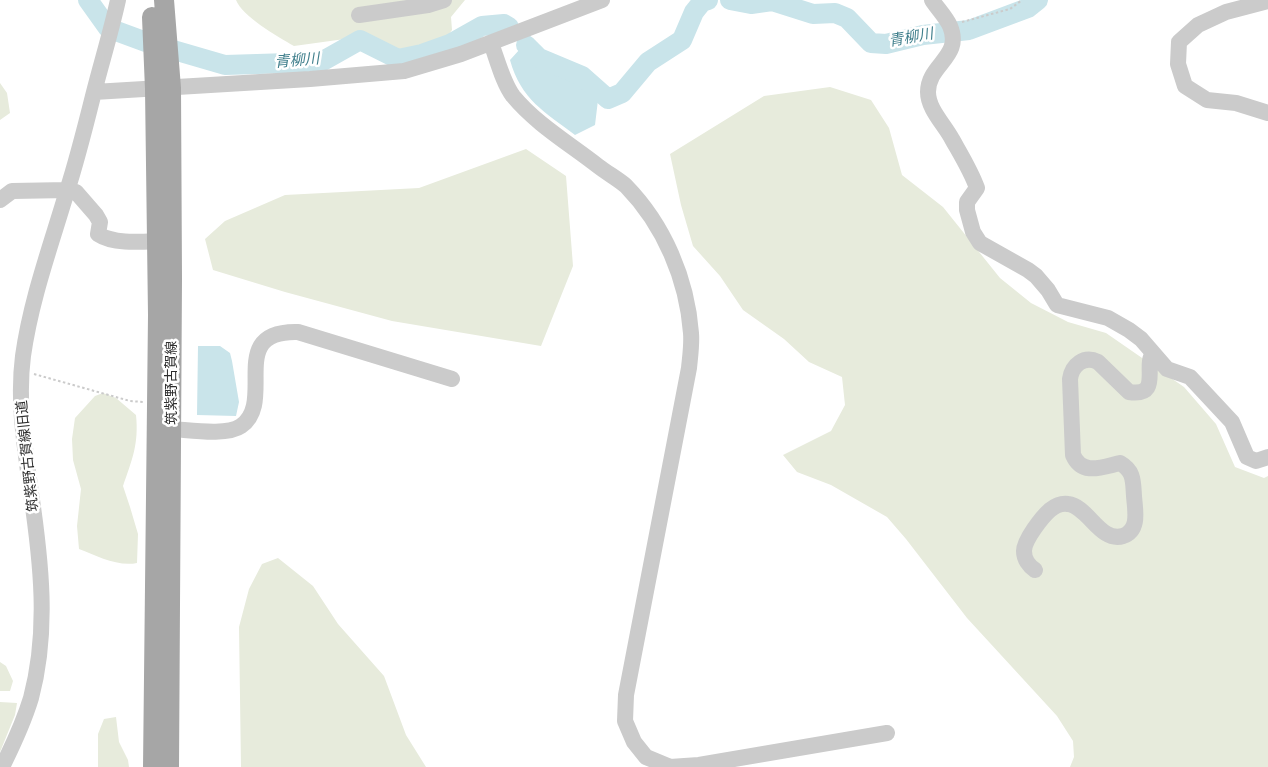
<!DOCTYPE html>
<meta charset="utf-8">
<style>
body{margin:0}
canvas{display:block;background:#fff}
</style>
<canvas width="1268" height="767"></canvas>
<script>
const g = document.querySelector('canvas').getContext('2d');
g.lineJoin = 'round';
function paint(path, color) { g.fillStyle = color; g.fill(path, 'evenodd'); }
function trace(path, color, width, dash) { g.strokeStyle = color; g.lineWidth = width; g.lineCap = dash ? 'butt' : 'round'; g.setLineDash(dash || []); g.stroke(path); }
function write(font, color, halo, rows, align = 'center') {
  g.font = font + ' "Space Grotesk","Noto Sans JP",sans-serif'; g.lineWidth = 5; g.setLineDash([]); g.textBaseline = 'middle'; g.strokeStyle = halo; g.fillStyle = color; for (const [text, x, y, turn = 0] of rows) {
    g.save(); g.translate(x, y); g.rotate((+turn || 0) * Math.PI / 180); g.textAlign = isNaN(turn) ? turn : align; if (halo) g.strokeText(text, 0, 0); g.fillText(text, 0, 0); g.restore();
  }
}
const green = new Path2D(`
 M236 0H465L451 17 452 30 439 47 413 55 401 57 379 43 352 38 294 46C278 37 242 16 236 0Z
 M0 83 7 93 10 113 0 120Z
 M830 87 871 100 889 128 902 175 943 207 1000 278 1031 303 1068 322 1106 333 1184 387 1216 424 1235 467 1264 478 1268 476V767H1070L1074 757 1073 741 1057 716 967 618 906 539 887 517 831 485 797 472 783 455 831 431 845 405 842 377 809 362 784 339 743 310 720 276 693 246 681 205 670 154 764 96Z
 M526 149 566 176 573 266 541 346 392 321 285 292 213 270 205 239 225 221 285 195 419 188Z
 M103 393 116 398 136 415C139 444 132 460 123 486L130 507 138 534 137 563C118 567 97 556 79 549L77 526 81 489 73 460 72 439 75 418 95 396Z
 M278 558 313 586 338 624 384 676 406 735 426 767H241L239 627 249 589 262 564Z
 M0 662 6 666 13 681 10 691H0Z
 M0 702 17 703 15 715 0 752Z
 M116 717 119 742 128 760 129 767H98V734L104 719Z`);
const water = new Path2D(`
 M520 49 537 64 581 84 598 100 595 125 575 135C545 112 521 100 510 60Z
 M220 346 230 353 232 361 239 402 236 416 197 415 198 346Z`);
const river = new Path2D(`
 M88 0 108 28 146 42 225 65 321 62 360 40 398 59 422 54 450 44 482 26 504 24 509 27
 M730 0 751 4 772 1 813 14 835 13 847 18 871 43 886 44 923 35 969 30 1028 8 1038 0
 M526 45 539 58 582 76 608 99 622 93 648 62 682 40 694 12 702 2 708 0`);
const path = new Path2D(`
 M962 22 1010 9 1022 0
 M34 374 130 401 143 402`);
const minor = new Path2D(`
 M932 0C937 8 946 17 950 26 963 57 928 64 928 92 928 109 944 124 952 139 961 155 971 171 977 188L967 202V210L973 232 980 243 1028 270 1036 276 1048 290 1057 305 1108 318 1129 330 1141 339 1167 369 1190 377 1232 422 1247 457 1256 461 1268 457
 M1268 1 1226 12 1198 25 1179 42 1178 64 1185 86 1207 100 1236 103 1268 113
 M359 15 428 5 444 0
 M491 43C497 59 503 83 513 96 536 124 570 144 598 166 607 173 618 179 626 186 664 225 687 279 691 333 692 345 690 357 689 368L626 695 625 721 634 742 646 757 670 767 699 765 887 733
 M94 92 310 79 404 71 461 54 602 0
 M0 200 12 191 68 190 76 192 96 215 100 222 98 234C113 244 139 242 157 241
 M172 429C190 430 227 436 241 426 277 401 225 330 298 332L452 379
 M1035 570C1029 566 1024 559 1024 551 1024 540 1042 517 1050 510 1055 506 1062 503 1068 504 1088 506 1100 543 1123 536 1140 530 1135 510 1134 496 1133 481 1134 471 1120 463 1102 467 1082 476 1073 455L1070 379C1072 365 1084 355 1098 362L1129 392C1162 397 1143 366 1153 353
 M2 767C13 745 24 721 31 698 49 631 41 561 31 493 25 448 17 402 23 356 31 299 51 245 67 191 77 160 85 128 93 96 101 64 111 32 118 0`);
const major = new Path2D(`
 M164 0 171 88 172 279 169 767
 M152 17 155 89 158 315 153 767`);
const streetNames = [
 ["筑紫野古賀線",172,383,-90],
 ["筑紫野古賀線旧道",28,456,-96]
];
const waterNames = [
 ["青柳川",911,38,-10],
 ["青柳川",297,61,-5]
];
paint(green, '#e7ebdc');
paint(water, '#c9e4ea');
trace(river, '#c9e4ea', 20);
trace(path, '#cbcbcb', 2, [2.5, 2.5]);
trace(minor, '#cbcbcb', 16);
trace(major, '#a6a6a6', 20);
write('14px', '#2e2e2e', '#fff', streetNames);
write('italic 15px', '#407f8c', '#fff', waterNames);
</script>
